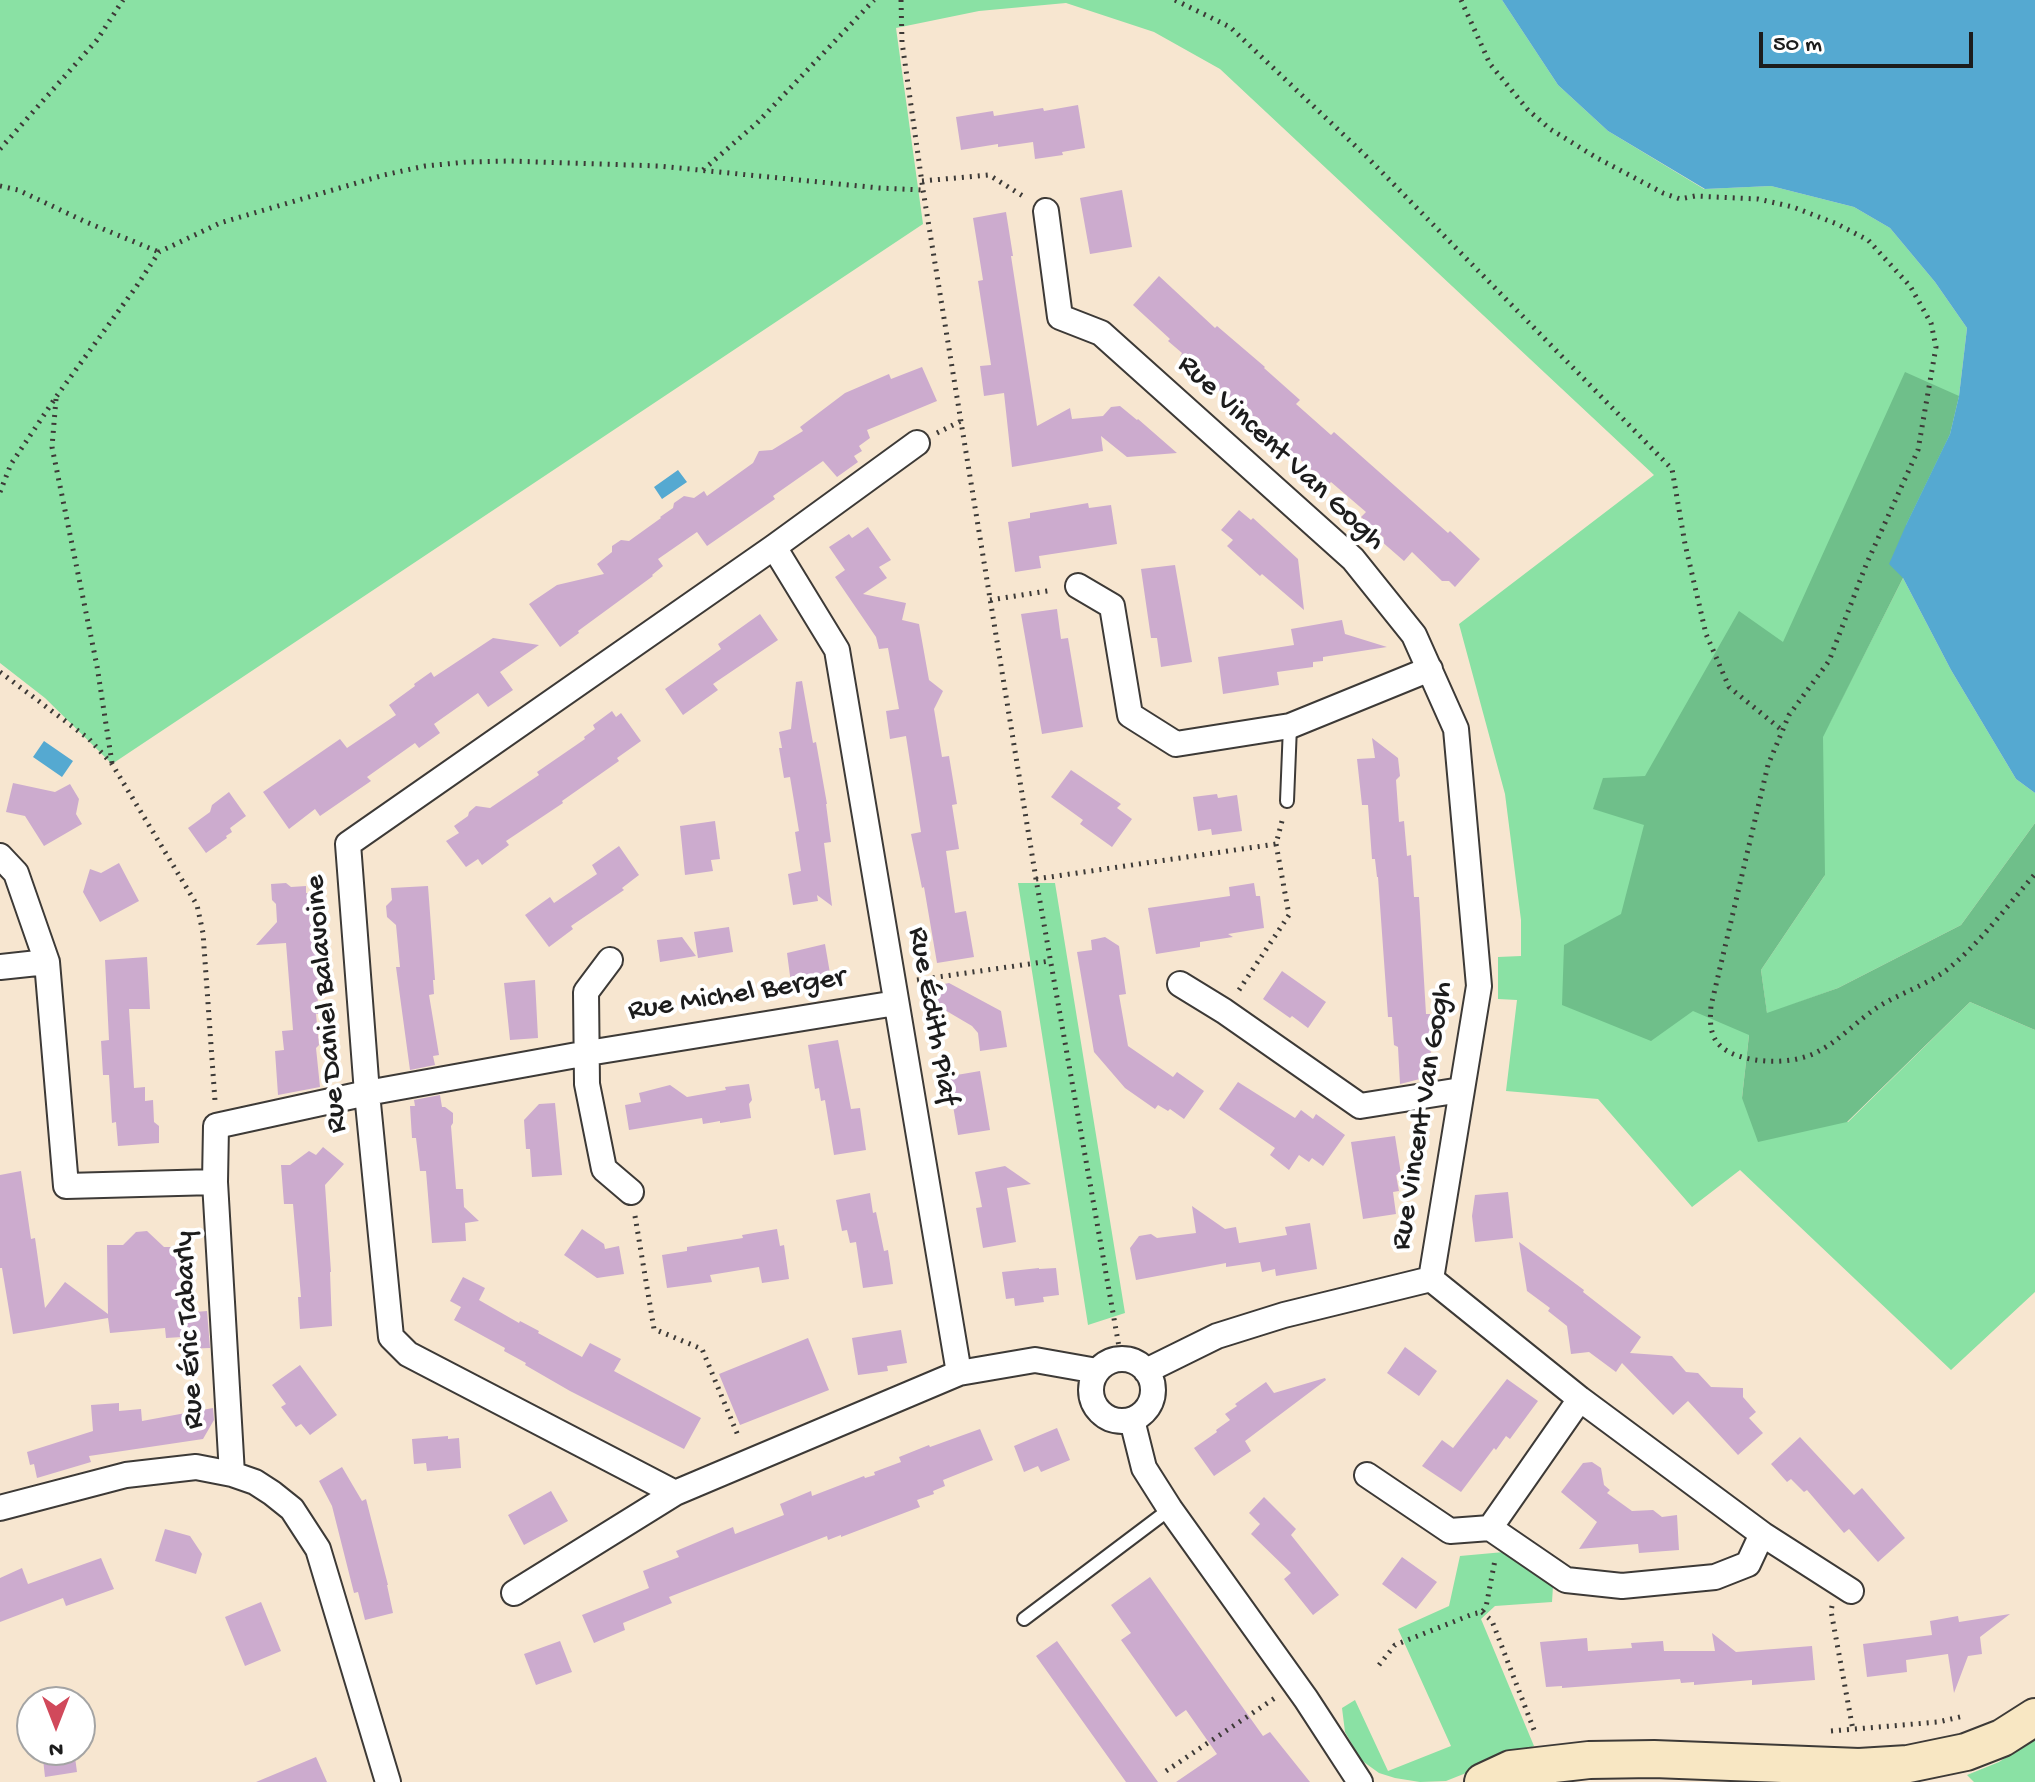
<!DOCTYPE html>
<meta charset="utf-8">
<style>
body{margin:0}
#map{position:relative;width:2035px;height:1782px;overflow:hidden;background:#f7e6d0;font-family:"Gochi Hand",sans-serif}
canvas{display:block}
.north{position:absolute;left:16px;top:1686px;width:80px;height:80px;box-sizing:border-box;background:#fff;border:2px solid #a4a4a4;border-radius:50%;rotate:180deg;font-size:22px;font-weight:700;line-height:32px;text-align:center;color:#1c1c1c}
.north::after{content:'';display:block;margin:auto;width:28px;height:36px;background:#d1495b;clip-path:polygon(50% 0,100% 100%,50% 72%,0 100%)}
.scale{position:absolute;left:1759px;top:32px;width:214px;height:36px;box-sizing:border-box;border:4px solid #1c1c1c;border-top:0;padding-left:10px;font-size:24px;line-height:28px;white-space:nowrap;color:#1c1c1c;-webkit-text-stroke:6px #fff;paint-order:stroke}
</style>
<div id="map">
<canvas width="2035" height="1782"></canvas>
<div class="north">N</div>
<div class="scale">50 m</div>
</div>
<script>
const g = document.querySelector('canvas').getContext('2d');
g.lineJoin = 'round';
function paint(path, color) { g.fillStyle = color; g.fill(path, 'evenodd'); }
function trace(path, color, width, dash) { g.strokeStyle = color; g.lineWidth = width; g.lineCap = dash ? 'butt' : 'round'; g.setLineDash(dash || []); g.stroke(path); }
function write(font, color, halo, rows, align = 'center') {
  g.font = font + ' "Gochi Hand",sans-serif'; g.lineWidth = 8; g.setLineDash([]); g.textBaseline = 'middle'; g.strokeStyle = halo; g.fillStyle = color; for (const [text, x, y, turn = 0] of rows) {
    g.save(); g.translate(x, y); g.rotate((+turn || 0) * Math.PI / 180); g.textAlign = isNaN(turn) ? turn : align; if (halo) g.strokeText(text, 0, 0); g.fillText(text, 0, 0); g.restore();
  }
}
const green = new Path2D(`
 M0 0H1502L1558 85 1608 131 1704 189 1771 186 1854 207 1890 228 1935 282 1967 328 1959 396 1950 434 1828 726 1903 578 1951 670 2016 779 2035 793V823L1961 925 1838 988 1767 1014 1761 970 1825 875 1744 938 1749 1035 1742 1098 1848 1122 1970 1002 2035 1030V1292L1951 1370 1740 1170 1692 1207 1598 1099 1506 1091 1517 1000 1498 999V957L1521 956V920L1505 794 1459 624 1654 475 1220 69 1154 32 1066 3 979 11 896 28 923 224 112 764 45 698 0 663Z
 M1018 883H1055L1125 1313 1088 1325Z
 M1504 1552 1553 1586 1552 1602 1495 1606 1481 1619 1534 1746 1446 1781 1420 1782 1395 1778 1379 1773 1361 1760 1345 1732 1342 1708 1355 1700 1388 1771 1451 1746 1398 1629 1449 1606 1460 1556Z
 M2035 1738V1782H1974L1967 1775 1999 1762Z`);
const forest = new Path2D(`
 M1905 372 1959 396 1950 434 1906 525 1903 578 1823 737 1825 875 1761 970 1767 1013 1838 988 1961 925 2035 823V1030L1970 1002 1847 1122 1758 1142 1742 1098 1749 1035 1693 1011 1651 1041 1562 1005 1564 945 1621 914 1644 825 1593 809 1603 778 1645 776 1739 611 1783 642Z`);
const water = new Path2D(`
 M1502 0H2035V793L2016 779 1951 670 1903 578 1889 564 1906 525 1950 434 1959 396 1967 328 1935 282 1890 228 1854 207 1771 186 1705 189 1608 131 1558 85Z
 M678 470 687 482 662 499 654 487Z
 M44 741 73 761 62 777 33 757Z`);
const building = new Path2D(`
 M1078 105 1085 148 1062 152 1063 155 1035 159 1033 142 998 147V144L961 150 956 117 993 111 994 116 1043 108 1044 111Z
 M1122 190 1132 247 1090 254 1080 198Z
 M1006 212 1013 256H1011L1037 426 1070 408 1072 419 1103 416 1111 407 1120 406 1137 420 1138 419 1177 453 1127 457 1101 436 1103 451 1012 467 1004 393 984 396 980 366 991 365 978 281 983 280 973 218Z
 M1159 276 1215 328 1217 326 1265 367 1264 368 1300 400 1296 404 1331 435 1334 432 1448 533 1450 531 1480 559 1455 587 1449 581H1442L1412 552 1404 561 1381 541 1384 538 1361 517 1366 512 1331 482 1328 485 1293 453 1291 454 1267 433 1269 431 1236 401 1233 404 1180 357 1182 353 1168 341 1170 339 1133 305Z
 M922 367 937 401 867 430 870 438 859 446 862 451 854 456 858 462 837 477 823 461 773 496 775 499 707 546 697 532 658 559 663 566 652 575 653 576 578 631 579 633 560 647 529 604 557 585 604 574 597 564 612 552V546L621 540 629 541 661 518 660 517 673 508 674 503 684 496 694 498 704 491 707 496 753 463 759 451 772 450 803 431 800 427 845 393 889 374 891 379Z
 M1088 503 1089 508 1111 505 1117 544 1039 556 1041 568 1015 572 1008 522 1030 518V513Z
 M1239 510 1251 520 1253 518 1298 559 1304 610 1262 574 1260 576 1227 546 1233 540 1221 530Z
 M868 527 891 560 879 567 887 578 863 594 906 603 902 620 919 624 929 680 943 691 934 709 942 757 949 756 957 804 952 805 959 849 946 851 955 913 966 911 974 957 937 963 924 887 922 888 911 834 921 832 906 736 890 739 886 711 899 709 888 648 879 649 876 637 835 577 845 570 829 547 849 534 852 538Z
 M1175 565 1192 662 1161 667 1157 638H1151L1141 569Z
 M1057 609 1061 639 1068 638 1083 727 1042 734 1021 614Z
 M760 614 778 640 713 684 718 690 683 715 665 689 721 649 718 644Z
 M1342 620 1345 634 1387 647 1323 657V661L1313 662V667L1277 672 1279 685 1223 694 1218 657 1294 645 1291 629Z
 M493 638 539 645 500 672 513 690 488 707 478 693 434 724 440 733 419 748 415 743 367 777 371 781 320 816 315 809 289 829 263 792 340 739 347 748 396 715 389 705 415 686 414 684 431 672 434 677Z
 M802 681 813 743 816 742 827 804H826L831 842 824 843 832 906 817 895 818 901 793 905 788 874 801 871 795 832 799 831 790 777 784 778 779 748H782L779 732 791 729 796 682Z
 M612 711 616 717 621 713 641 741 617 758 619 761 562 801 563 803 506 841 509 845 482 865 478 859 466 867 446 841 459 833 454 826 468 816 469 812 476 806 490 808 539 775 537 772 585 739 584 737 595 729 593 725Z
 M1372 738 1398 758 1400 776 1396 780 1399 822 1404 821 1407 856 1411 855 1414 897H1419L1426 1014H1430L1432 1038H1430L1432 1076 1400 1084 1398 1047 1394 1045 1392 1017H1388L1378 877H1377L1375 859H1372L1368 805H1362L1357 759 1375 758Z
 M1071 770 1121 804 1117 808 1132 819 1112 847 1080 824 1083 820 1051 797Z
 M13 783 55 792 70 784 79 799 76 814 82 824 44 846 25 816 6 812Z
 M229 792 246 816 230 828 232 832 226 836 227 838 206 853 188 828 210 812 212 805Z
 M1217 794 1218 798 1237 795 1242 831 1212 835 1211 829 1198 831 1193 797Z
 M715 821 720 859 711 860 713 871 685 875 680 826Z
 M619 846 639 875 622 888 624 890 571 926 573 929 549 947 525 915 550 897 554 903 597 874 592 865Z
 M119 863 139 901 100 922 83 892 90 869 101 873Z
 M286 883 291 887 306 886V893H310L311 913H316L322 979 316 980 319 1014H316L319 1045 316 1048 320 1087 278 1095 275 1051 284 1050 282 1031 293 1030 286 943 256 945 277 922 276 904 272 900 271 884Z
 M1254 883 1256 896H1260L1264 928 1228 934 1233 937 1200 942V947L1156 954 1148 908 1230 896 1229 887Z
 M428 886 435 980H433L434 994 429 995 439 1055 433 1056 435 1065 410 1070 396 967H400L396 925 387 917 386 906 392 900 391 888Z
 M729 927 733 952 698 958 694 932Z
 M682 937 696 956 660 962 657 940Z
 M1105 937 1119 946 1126 994 1119 995 1128 1046 1173 1077 1177 1072 1204 1091 1184 1119 1170 1109 1168 1111 1158 1105 1155 1109 1125 1088 1094 1052 1077 952 1092 950 1091 940Z
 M825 944 832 985 792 991 787 953Z
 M147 957 150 1009H129L134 1088 145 1087V1101L153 1100 154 1122 159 1126V1143L118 1146 116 1122 112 1123 109 1075H103L101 1041 109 1040 105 960Z
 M1282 971 1326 1002 1308 1028 1292 1016 1290 1018 1263 999Z
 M535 980 538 1038 510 1040 504 983Z
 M949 983 1001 1011 1007 1047 980 1051 978 1033 972 1026 938 1006 935 986Z
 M838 1040 851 1109 860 1108 866 1150 834 1155 825 1100 821 1101 819 1088 815 1089 808 1045Z
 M980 1071 990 1130 958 1135 952 1100H948L945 1077Z
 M1238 1082 1295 1118 1301 1110 1313 1119 1316 1114 1345 1135 1323 1166 1312 1158 1309 1162 1299 1155 1289 1170 1270 1155 1275 1148 1219 1109Z
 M749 1084 752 1100 749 1104 751 1118 720 1123V1121L703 1124 702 1118 629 1130 625 1105 641 1102 639 1093 670 1085 687 1097 726 1090 725 1087Z
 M440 1095 442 1107H445L453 1113V1123L451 1126 456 1189H463L464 1207 479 1221 465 1223 466 1241 432 1243 426 1171H420L416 1138H412L410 1106H415L414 1100Z
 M555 1103 562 1175 532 1177 530 1149H526L524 1120 539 1104Z
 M1395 1136 1401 1174 1396 1175 1399 1191 1393 1192 1396 1214 1363 1219 1351 1142Z
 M323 1147 344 1164 325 1185 331 1272H330L332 1326 300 1329 298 1297H301L293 1204H284L281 1165H290L309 1151 316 1155Z
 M1005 1166 1031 1184 1007 1188 1016 1242 983 1248 976 1208 982 1207 975 1172Z
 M21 1171 31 1239 35 1238 45 1308 65 1282 108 1314 107 1245H123L136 1232 147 1231 164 1247H182L183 1313 207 1311 210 1348 183 1349 182 1337 166 1338 165 1328 110 1333 108 1318 13 1334 2 1268H0V1175Z
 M1508 1192 1513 1238 1475 1242 1472 1216 1475 1195Z
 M870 1193 873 1213 876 1212 884 1251 888 1250 893 1284 863 1288 856 1242 850 1243 847 1230 842 1231 836 1200Z
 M1192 1206 1225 1229 1236 1227 1239 1243 1287 1235 1285 1227 1310 1223 1317 1269 1276 1276 1275 1269 1262 1272 1260 1262 1226 1267V1263L1136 1280 1130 1248 1139 1236 1151 1234 1157 1238 1196 1233Z
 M582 1229 604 1244 605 1249 619 1246 624 1274 597 1278 564 1255Z
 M777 1229 780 1246 784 1245 789 1279 762 1283 759 1267 710 1275 712 1282 667 1288 662 1255 687 1251V1247L743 1238 742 1235Z
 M1519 1242 1584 1290 1583 1292 1641 1337 1630 1353 1672 1356 1686 1372 1698 1373 1711 1387 1743 1388V1397L1756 1412 1749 1418 1763 1433 1738 1455 1688 1401 1673 1415 1622 1363 1616 1372 1589 1352 1571 1354 1567 1326 1548 1311 1550 1308 1527 1291Z
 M1039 1268V1269L1056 1268 1059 1295 1043 1297 1044 1302 1015 1306 1014 1298 1006 1299 1002 1272Z
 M463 1277 485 1288 479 1300 519 1323 520 1321 539 1331 538 1333 582 1357 590 1343 621 1359 614 1371 701 1418 684 1449 570 1391 525 1365 526 1363 504 1351 505 1348 454 1320 461 1307 450 1301Z
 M901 1330 907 1363 887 1366 888 1371 858 1375 852 1338Z
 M808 1338 829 1390 740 1425 719 1374Z
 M1405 1347 1437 1371 1419 1396 1387 1373Z
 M300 1365 337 1415 310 1435 301 1424 296 1427 281 1407 286 1404 272 1385Z
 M1325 1378 1326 1380 1245 1441 1251 1451 1214 1476 1194 1448 1217 1432 1216 1430 1230 1420 1225 1414 1237 1406 1235 1404 1266 1382 1274 1393Z
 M1507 1379 1538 1401 1510 1439 1506 1436 1496 1450 1494 1448 1461 1492 1422 1466 1442 1440 1453 1448Z
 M119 1403V1411L141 1409 142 1421 213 1408 214 1420 203 1439 89 1456 91 1462 37 1478 34 1464 30 1465 27 1452 93 1431 91 1405Z
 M1057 1428 1070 1460 1041 1472 1038 1466 1024 1472 1014 1446Z
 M980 1429 993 1460 943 1480 945 1486 933 1491 934 1494 917 1500 920 1507 841 1537V1535L828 1540 827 1536 669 1597 672 1603 623 1623 625 1630 594 1643 582 1615 649 1588 643 1571 679 1557 676 1551 733 1527 735 1534 784 1515 780 1504 811 1491 812 1496 864 1476 865 1478 875 1475 874 1472 901 1462 899 1457 929 1445 930 1447Z
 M448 1436V1439L459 1438 461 1468 427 1471 426 1463 414 1464 412 1439Z
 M1800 1437 1854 1495 1862 1488 1905 1538 1878 1562 1849 1529 1844 1533 1807 1490 1804 1492 1791 1479 1787 1482 1771 1464Z
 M1592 1462 1601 1468 1604 1485 1610 1490 1607 1493 1632 1511 1653 1510 1662 1517 1677 1515 1679 1550 1639 1553 1638 1544 1579 1549 1597 1522 1561 1492 1583 1463Z
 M342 1467 362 1501 366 1499 388 1585H387L393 1613 365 1620 358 1592 354 1593 332 1506 319 1481Z
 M551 1491 568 1521 524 1545 508 1515Z
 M1264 1497 1296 1529 1291 1535 1339 1595 1313 1615 1284 1579 1291 1573 1251 1534 1260 1524 1249 1513Z
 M165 1529 190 1536 202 1554 196 1574 155 1561Z
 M1402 1557 1437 1582 1416 1609 1382 1584Z
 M101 1558 114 1589 66 1606 63 1598 0 1622V1578L22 1568 28 1584Z
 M1150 1577 1263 1736 1270 1732 1310 1782H1176L1217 1754 1186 1710 1176 1717 1121 1640 1131 1633 1111 1605Z
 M261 1602 281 1651 245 1666 225 1617Z
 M2010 1614 1980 1637 1982 1654 1968 1656 1954 1693 1948 1654 1906 1660 1907 1672 1867 1677 1863 1644 1932 1635 1930 1621 1958 1616 1959 1622Z
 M1712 1633 1736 1652 1812 1646 1815 1680 1752 1685V1680L1694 1685V1682L1681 1683 1680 1679 1562 1688V1686L1546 1687 1540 1642 1587 1638 1588 1651 1632 1648 1631 1643 1663 1641 1664 1651H1715Z
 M560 1641 572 1672 536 1685 524 1654Z
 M1057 1641 1158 1782H1126L1036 1656Z
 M42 1750H74L77 1772 45 1777Z
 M316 1757 327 1782H256Z`);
const path = new Path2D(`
 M901 0 902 42 923 190 1036 879 1121 1358
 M1175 0 1230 27 1366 156 1672 469 1685 544 1706 634 1729 687 1783 731
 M1461 0 1490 64 1528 110 1550 129 1597 158 1663 193 1680 199 1695 196 1758 199 1793 207 1837 224 1868 240 1910 286 1931 323 1936 347 1918 450 1866 565 1829 661 1789 715 1768 765 1711 1006C1709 1029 1711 1046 1736 1055 1760 1064 1796 1064 1819 1051 1840 1040 1858 1020 1878 1007 1900 993 1927 985 1948 969 1981 942 2007 906 2035 874
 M0 149 97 40 123 0
 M703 170 757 123 874 0
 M922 181 989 175 1026 198
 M0 186 18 190 86 222 159 252
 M56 399 52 447 97 666 112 763
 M937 433 961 421
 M0 492 11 464 56 397 136 287 159 252 220 223 384 175 425 166 467 162 509 161 659 166 879 188 923 190
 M990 600 1053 590
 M0 672 89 739 112 764 197 905 203 933 215 1101
 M1036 879 1276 844
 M917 980 1050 961
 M1239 990 1289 915 1276 844 1283 817
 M635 1216 654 1329 702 1349 739 1438
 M1832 1606 1831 1611 1853 1730
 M1482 1612 1492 1621 1536 1735
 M1379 1665 1395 1645 1473 1614 1482 1612 1486 1607 1495 1560
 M1831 1731 1938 1722 1964 1716
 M1166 1771 1275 1698`);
const lane = new Path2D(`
 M1287 801 1290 726
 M1024 1619 1170 1509`);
const street = new Path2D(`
 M1046 211 1060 317 1101 333 1353 559 1414 635 1456 729 1479 986 1431 1279
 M917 443 774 547 348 844 367 1093 391 1337 408 1354 675 1493 959 1373 1035 1360 1097 1371
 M774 547 837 650 959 1373
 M1078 586 1112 606 1130 715 1176 744 1290 726 1430 669
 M0 856 16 873 47 962 66 1186 215 1182
 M610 960 586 992 587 1084 604 1169 631 1192
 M0 967 47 962
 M1180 984 1224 1011 1360 1106 1461 1090
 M1431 1279 1580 1399 1762 1534
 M1091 1390a31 31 0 1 1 62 0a31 31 0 1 1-62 0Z
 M1146 1371 1217 1336 1284 1315 1431 1279
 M1132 1420 1144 1468 1170 1509 1306 1699 1360 1782
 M232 1474 215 1182 216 1126 367 1093 588 1053 896 1003
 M1367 1475 1450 1531 1490 1528 1566 1580 1622 1586 1715 1577 1748 1564 1762 1534 1851 1591
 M0 1508 126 1475 196 1467 232 1474 255 1482 272 1493 292 1509 318 1549 388 1782
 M1490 1528 1580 1399
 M514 1593 675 1493`);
const secondary = new Path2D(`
 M1483 1782 1511 1769 1589 1760 1654 1759 1859 1767 1908 1764 1966 1752 2002 1738 2035 1717`);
const streetNames = [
 ["Rue Vincent Van Gogh",1280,454,43],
 ["Rue Michel Berger",737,996,-9],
 ["Rue Daniel Balavoine",328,1004,-95],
 ["Rue Édith Piaf",931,1016,80],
 ["Rue Vincent Van Gogh",1424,1116,-81],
 ["Rue Éric Tabarly",191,1330,-93]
];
paint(green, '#8ae1a4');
paint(forest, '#6fbf8a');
paint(water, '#55a9d1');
paint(building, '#ccabce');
trace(lane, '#3d3a37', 16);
trace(street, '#3d3a37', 28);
trace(secondary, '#3d3a37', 40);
trace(path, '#3d3a37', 5, [2, 6]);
trace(lane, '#fff', 12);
trace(street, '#fff', 24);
trace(secondary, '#f8e7c3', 36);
write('30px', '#1c1c1c', '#fff', streetNames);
</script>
